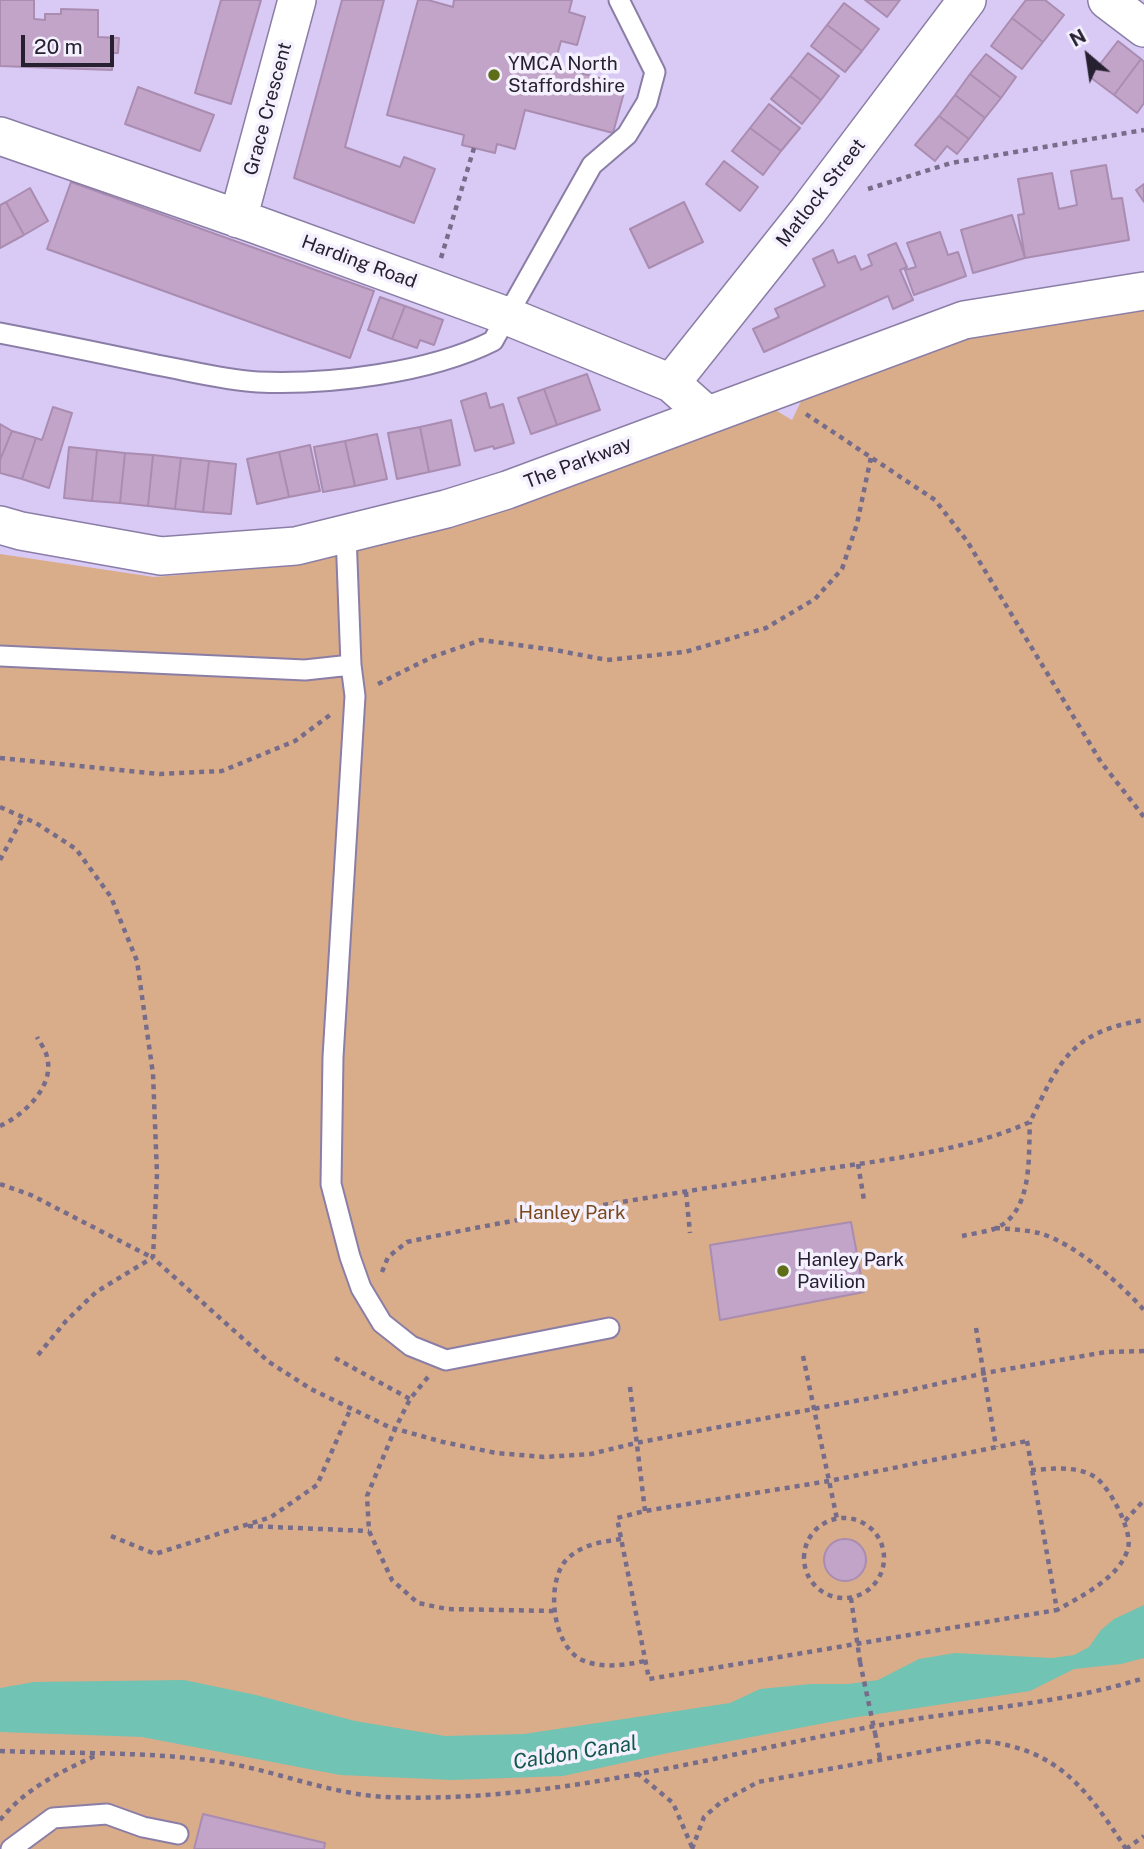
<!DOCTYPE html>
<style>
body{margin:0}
#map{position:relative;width:1144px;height:1849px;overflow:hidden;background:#d8caf5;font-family:"Public Sans",sans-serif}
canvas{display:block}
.north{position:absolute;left:1053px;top:21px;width:70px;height:70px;-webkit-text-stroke:5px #f4f0fe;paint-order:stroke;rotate:331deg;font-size:19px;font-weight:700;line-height:28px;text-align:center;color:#262031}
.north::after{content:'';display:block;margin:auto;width:24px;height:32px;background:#262031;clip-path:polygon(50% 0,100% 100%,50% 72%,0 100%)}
.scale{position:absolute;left:21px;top:35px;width:93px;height:32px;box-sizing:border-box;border:4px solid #262031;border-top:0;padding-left:9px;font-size:21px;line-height:24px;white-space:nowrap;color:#262031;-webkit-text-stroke:5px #f4f0fe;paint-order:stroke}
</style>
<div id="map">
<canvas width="1144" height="1849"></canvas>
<div class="north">N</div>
<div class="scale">20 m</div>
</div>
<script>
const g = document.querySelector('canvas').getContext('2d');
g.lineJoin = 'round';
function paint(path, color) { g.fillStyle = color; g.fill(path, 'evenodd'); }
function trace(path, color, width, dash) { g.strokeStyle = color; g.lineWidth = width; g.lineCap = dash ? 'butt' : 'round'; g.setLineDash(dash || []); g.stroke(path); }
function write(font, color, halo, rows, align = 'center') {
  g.font = font + ' "Public Sans",sans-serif'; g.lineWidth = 7; g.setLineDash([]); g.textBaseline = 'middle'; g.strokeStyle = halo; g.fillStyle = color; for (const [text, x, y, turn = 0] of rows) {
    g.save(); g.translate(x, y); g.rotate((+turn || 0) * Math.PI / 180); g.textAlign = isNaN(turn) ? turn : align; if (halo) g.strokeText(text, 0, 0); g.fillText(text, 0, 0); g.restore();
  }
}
const green = new Path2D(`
 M1144 309V1849H0V554L154 577 301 565 372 544 772 408 792 420 803 397 970 338 1112 312Z`);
const water = new Path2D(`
 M1144 1605V1658L1121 1664 1074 1669 1030 1691 851 1718 668 1753 563 1776 452 1780 340 1775 142 1737 0 1732V1688L34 1682 184 1680 256 1695 355 1721 445 1736 524 1734 730 1703 760 1689 811 1684H848L878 1680 919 1659 955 1653 1052 1658 1074 1655 1089 1647 1101 1630 1114 1619Z`);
const building = new Path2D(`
 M0 0H34V19L45 20V14H61V9L98 10V37L119 38 118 53H113L112 70 0 66Z
 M221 0H261L231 104 195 93Z
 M342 0H384L345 147 400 167 404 157 435 169 414 223 294 178Z
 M418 0H428L453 7 454 0H572L569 12 585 17 577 45 561 41 554 66 626 85 613 133 525 110 515 149 497 144 495 153 462 145 464 135 387 115Z
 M865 0H900L887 17Z
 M1026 0H1045L1064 15 1043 42 1012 18Z
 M844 3 879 29 862 51 827 25Z
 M1012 18 1043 42 1022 69 991 46Z
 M827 25 862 51 845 72 811 46Z
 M1118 41 1141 59 1114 95 1090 77Z
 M808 53 839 76 821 100 790 76Z
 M986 54 1016 77 1001 98 970 74Z
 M1141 59 1144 62V103L1137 113 1114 95Z
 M970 74 1001 98 985 118 955 95Z
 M790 76 821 100 802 124 771 99Z
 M138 87 214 115 200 151 125 124Z
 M955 95 985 118 969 139 939 116Z
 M769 104 800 128 781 151 750 128Z
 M939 116 969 139 957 154 947 146 935 161 915 145Z
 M750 128 781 151 763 175 732 151Z
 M724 161 758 187 740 211 706 184Z
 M1106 165 1112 199 1122 198 1129 240 1025 258 1018 215 1024 214 1018 179 1052 173 1059 209 1077 205 1071 171Z
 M71 182 374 291 350 358 47 249Z
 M1144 184V202L1136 190Z
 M30 188 48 221 24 235 6 202Z
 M6 202 24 235 0 248V205Z
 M684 202 703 242 649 268 630 229Z
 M1012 215 1025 258 973 273 961 230Z
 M940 232 948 255 958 252 966 276 914 295 905 270 916 267 907 243Z
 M896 243 907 267 900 270 913 300 893 309 888 296 764 352 753 329 779 317 775 309 825 286 813 259 833 250 838 263 855 256 861 270 872 265 868 255Z
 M380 297 405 306 392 339 368 330Z
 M405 306 443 320 434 345 420 340 417 348 392 339Z
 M587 374 600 410 557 425 544 389Z
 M544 389 557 425 531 434 518 398Z
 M486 393 490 408 503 404 514 443 494 449 493 446 475 451 461 401Z
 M53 407 72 413 49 488 22 479 36 438 42 440Z
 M451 420 460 465 429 472 420 427Z
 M0 424 12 431 0 460Z
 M420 427 429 472 397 479 388 433Z
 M12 431 36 438 22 479 0 473V460Z
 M377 434 387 479 355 486 345 441Z
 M345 441 355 486 323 492 314 447Z
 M310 445 320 491 289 497 279 452Z
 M69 447 97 450 92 501 64 498Z
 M97 450 125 453 120 503 92 501Z
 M279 452 289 497 257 504 247 459Z
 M125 453 153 455 148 506 120 503Z
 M153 455 181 458 175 509 148 506Z
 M181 458 209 461 203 512 175 509Z
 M209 461 236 464 231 514 203 512Z
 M851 1222 864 1292 720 1320 710 1245Z
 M824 1560a21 21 0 1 1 42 0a21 21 0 1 1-42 0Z
 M203 1814 325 1843 324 1849H194Z`);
const path = new Path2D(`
 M868 189 951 163 1144 130
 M441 258 474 148
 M806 414 935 500 967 541 1101 762 1144 817
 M378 684 432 657 481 640 555 650 607 660 685 652 766 628 815 599 842 569 857 524 871 457
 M0 758 160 774 222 771 295 741 330 715
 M0 807 36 823 76 849 111 897 137 961 153 1074 157 1174 153 1258 269 1362 311 1389 389 1427 443 1442 496 1453 544 1457 591 1454 636 1443 902 1392 985 1373 1106 1352 1144 1351
 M0 860 23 817
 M0 1126C24 1115 55 1086 47 1057 46 1050 40 1043 37 1037
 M858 1164 864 1200
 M0 1184 31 1195 153 1258
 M686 1192 690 1233
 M995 1228C1010 1229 1025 1230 1039 1233 1074 1243 1120 1283 1144 1310
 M962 1236C972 1234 984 1232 994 1229 1034 1213 1028 1156 1030 1122
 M382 1272 388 1257 407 1242C536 1214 668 1195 798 1173 874 1161 961 1153 1030 1122 1060 1060 1071 1032 1144 1020
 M976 1328 996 1447
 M38 1355 66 1321 96 1292 152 1258
 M803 1356 837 1519
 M335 1358 410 1399
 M428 1377 410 1399 395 1429 367 1496 369 1531 392 1580 418 1603 447 1609 553 1611
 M630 1387 645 1511
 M1027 1441 1057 1610 649 1679 617 1518 645 1511 829 1481Z
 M1031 1470C1052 1469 1076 1465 1095 1477 1109 1486 1133 1531 1128 1548 1121 1577 1080 1597 1057 1610
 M804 1558a40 40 0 1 1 80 0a40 40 0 1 1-80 0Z
 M1125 1521 1144 1500
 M248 1526 369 1531
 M111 1536 155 1554 271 1517 317 1485 351 1408
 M621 1539C601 1542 583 1544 567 1559 545 1582 552 1646 582 1660 603 1669 624 1665 645 1661
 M851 1598 860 1662
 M875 1733 880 1758
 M0 1751C73 1754 148 1751 221 1762 277 1771 329 1794 386 1797 558 1804 725 1752 892 1723 976 1708 1063 1704 1144 1678
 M637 1773 673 1803 692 1847
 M0 1820C26 1788 60 1772 97 1755
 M692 1849 704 1817 720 1803 758 1782 982 1741C1058 1749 1087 1789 1126 1849
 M1126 1849 1144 1836`);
const service = new Path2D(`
 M0 333C52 343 105 354 157 365 190 371 224 380 258 382 329 385 429 373 493 341L592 165 627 135 647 102 655 72 619 0
 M346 534 351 665 355 696 333 1057 331 1184 350 1257 361 1288 382 1323 411 1346 446 1360 609 1328
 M0 656 305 670 351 665
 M11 1849 53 1818 107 1814 143 1827 178 1834`);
const minor = new Path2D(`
 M1107 0 1144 28
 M0 136 257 225 507 316 671 383 706 414
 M238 219 297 0
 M671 383 808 211 967 0
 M0 525 21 531 161 556 296 546 446 509 507 490 964 320 1144 291`);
const pathBridge = new Path2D(`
 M860 1662 875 1733`);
const markers = [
 [494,75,7,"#5d6d18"],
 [783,1271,7,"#5d6d18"]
];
const poiNames = [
 ["YMCA North",508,64],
 ["Staffordshire",508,86],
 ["Hanley Park",797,1260],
 ["Pavilion",797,1282]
];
const streetNames = [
 ["Grace Crescent",268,109,-75],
 ["Matlock Street",821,193,-52],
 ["Harding Road",359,262,20],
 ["The Parkway",578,463,-21]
];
const parkNames = [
 ["Hanley Park",572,1213]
];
const waterNames = [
 ["Caldon Canal",575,1753,-9]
];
paint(green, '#daad8a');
paint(water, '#71c3b3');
paint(building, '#c2a4c9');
trace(building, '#a98cb0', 2);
trace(service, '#8b7ea6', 23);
trace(minor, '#8b7ea6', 40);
trace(path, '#776d8a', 4.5, [5, 5]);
trace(service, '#fff', 19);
trace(minor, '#fff', 37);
trace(pathBridge, '#776d8a', 4.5, [5, 5]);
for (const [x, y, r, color] of markers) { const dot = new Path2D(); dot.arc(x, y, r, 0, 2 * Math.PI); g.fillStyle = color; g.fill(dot); trace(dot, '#f4f0fe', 2.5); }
write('19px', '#262031', '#f4f0fe', poiNames, 'left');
write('19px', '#262031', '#f4f0fe', streetNames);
write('19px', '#7a4819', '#f4f0fe', parkNames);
write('italic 21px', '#12584d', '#f4f0fe', waterNames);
</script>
